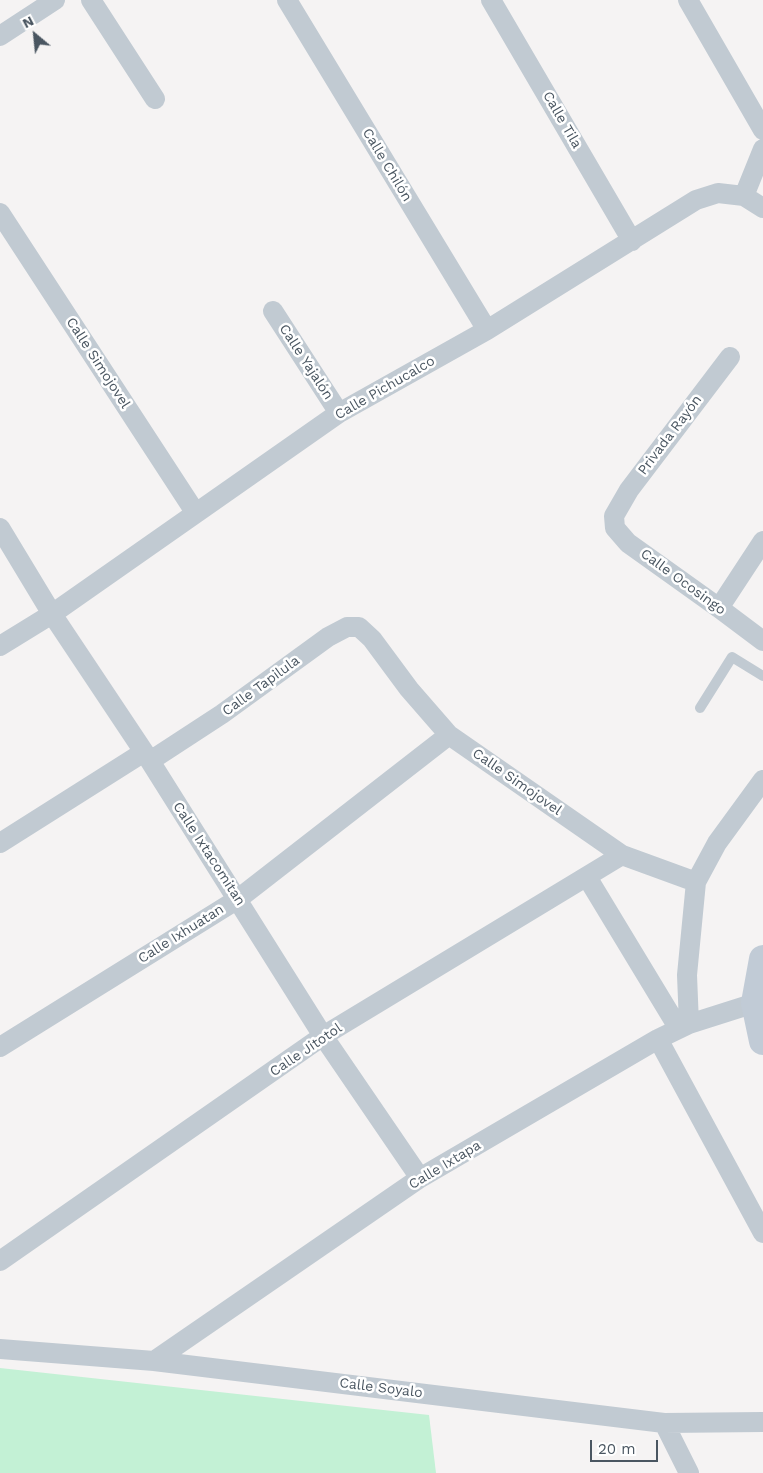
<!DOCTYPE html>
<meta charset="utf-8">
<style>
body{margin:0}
#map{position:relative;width:763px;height:1473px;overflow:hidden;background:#f5f3f3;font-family:"Work Sans",sans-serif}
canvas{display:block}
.north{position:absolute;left:10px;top:10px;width:50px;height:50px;-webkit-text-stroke:4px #fff;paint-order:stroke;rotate:332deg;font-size:14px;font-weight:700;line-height:20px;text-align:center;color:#4a5661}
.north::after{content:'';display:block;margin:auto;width:18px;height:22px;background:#4a5661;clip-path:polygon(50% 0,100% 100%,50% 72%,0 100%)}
.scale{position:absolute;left:590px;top:1440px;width:68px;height:22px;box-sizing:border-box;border:2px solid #4a5661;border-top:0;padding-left:6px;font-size:15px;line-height:18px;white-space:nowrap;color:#4a5661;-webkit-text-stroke:4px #fff;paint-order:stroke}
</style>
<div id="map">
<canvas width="763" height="1473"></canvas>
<div class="north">N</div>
<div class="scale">20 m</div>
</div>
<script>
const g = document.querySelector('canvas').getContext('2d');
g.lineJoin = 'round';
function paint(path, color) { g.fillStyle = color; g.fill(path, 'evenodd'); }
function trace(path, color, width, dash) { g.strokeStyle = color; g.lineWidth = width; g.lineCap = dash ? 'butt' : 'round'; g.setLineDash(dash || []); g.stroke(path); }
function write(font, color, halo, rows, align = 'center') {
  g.font = font + ' "Work Sans",sans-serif'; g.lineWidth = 5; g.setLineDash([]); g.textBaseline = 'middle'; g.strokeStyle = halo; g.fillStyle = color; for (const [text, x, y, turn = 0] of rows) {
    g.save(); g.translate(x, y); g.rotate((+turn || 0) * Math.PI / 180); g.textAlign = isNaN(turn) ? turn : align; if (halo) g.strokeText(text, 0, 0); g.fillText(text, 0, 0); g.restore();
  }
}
const green = new Path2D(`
 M0 1368 429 1415 436 1473H0Z`);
const service = new Path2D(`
 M700 708 732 657 763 676`);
const minor = new Path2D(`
 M91 0 155 99
 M287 0 487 330
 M491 0 632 241
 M688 0 763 130
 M0 36 55 0
 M744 196 763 149
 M0 213 195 512
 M273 311 339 413
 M730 357 629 490 614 516 615 528 628 543 719 608 763 641
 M0 528 52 614 150 761 323 1036 420 1178
 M719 608 763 541
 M0 646 52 614 339 413 487 330 696 200 718 193 744 196 763 208
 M150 761 222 714 328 637 347 627H359L372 639 409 689 449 735 622 855 696 882
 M0 843 144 752
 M587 877 679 1029
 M689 1024 687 975 696 882 717 843 763 780
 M658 1039 763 1233
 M0 1047 238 899 449 735
 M0 1261 323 1036 622 855
 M0 1349 154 1361 664 1423 763 1422
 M154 1361 420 1178 658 1039 689 1024 755 1003
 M664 1423 689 1473`);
const secondary = new Path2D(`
 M763 959 755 1003 763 1041`);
const streetNames = [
 ["Calle Tila",562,120,60],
 ["Calle Chilón",387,165,59],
 ["Calle Yajalón",306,362,57],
 ["Calle Simojovel",98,363,57],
 ["Calle Pichucalco",385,388,-30],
 ["Privada Rayón",670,435,-53],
 ["Calle Ocosingo",683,582,36],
 ["Calle Tapilula",261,686,-36],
 ["Calle Simojovel",517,782,35],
 ["Calle Ixtacomitan",209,854,57],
 ["Calle Ixhuatan",181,934,-32],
 ["Calle Jitotol",306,1050,-34],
 ["Calle Ixtapa",445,1165,-31],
 ["Calle Soyalo",381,1388,7]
];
paint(green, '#c3f1d5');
trace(service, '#c1cad2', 10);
trace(minor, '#c1cad2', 20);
trace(secondary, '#c1cbd6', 28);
write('14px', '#4a5661', '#fff', streetNames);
</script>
